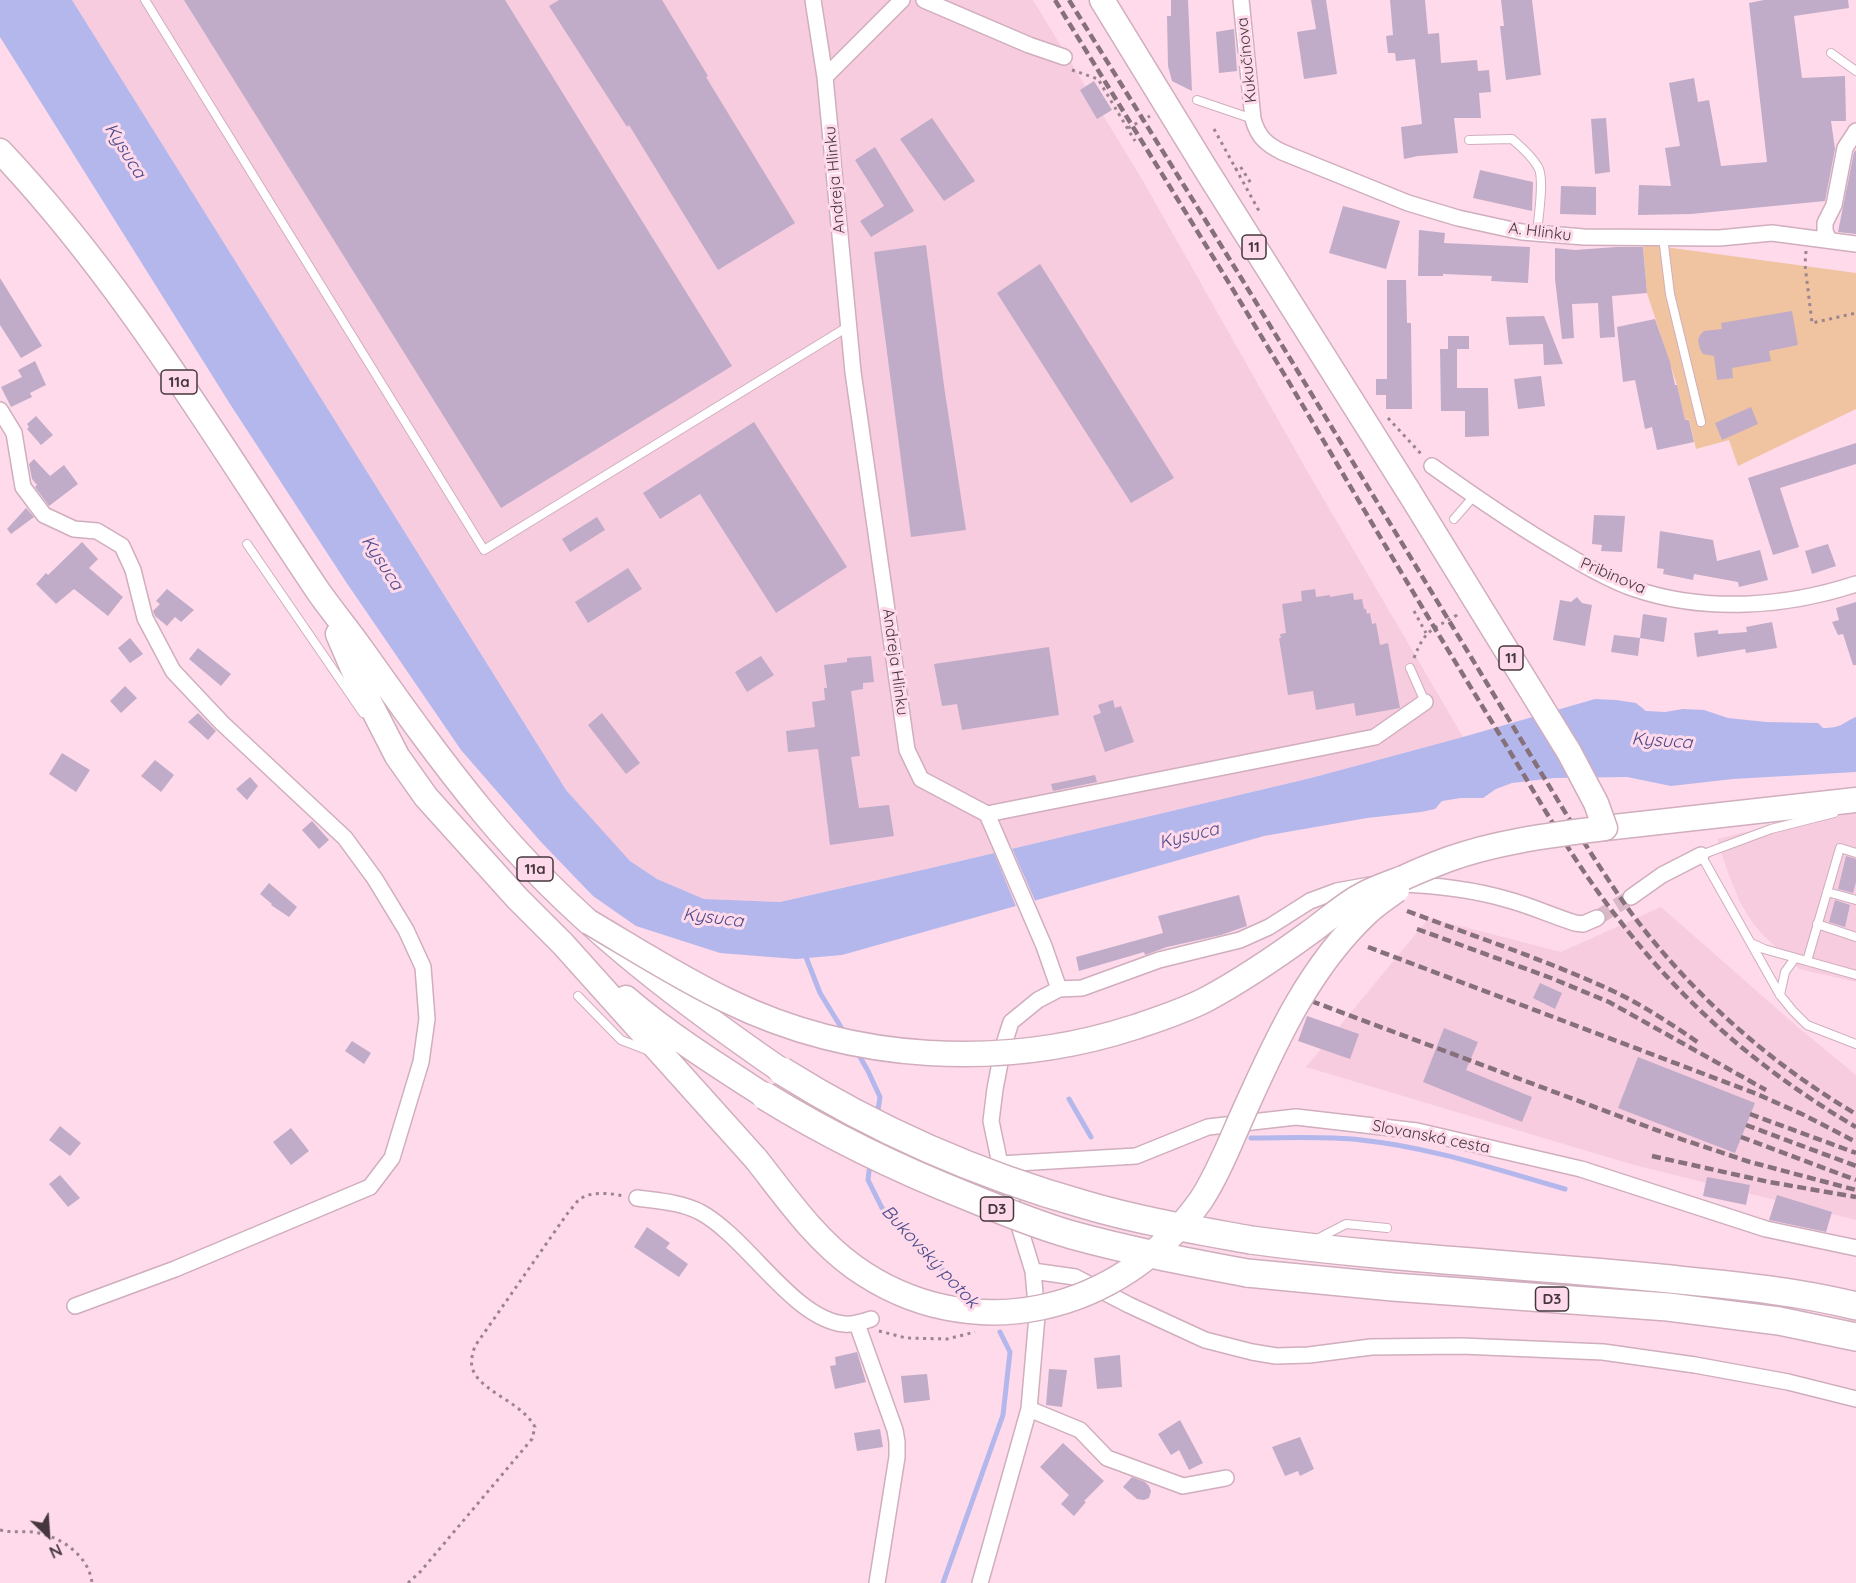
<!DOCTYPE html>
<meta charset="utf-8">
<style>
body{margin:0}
#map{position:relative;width:1856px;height:1583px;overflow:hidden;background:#fedaea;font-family:Quicksand,sans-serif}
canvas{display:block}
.north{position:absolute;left:18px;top:1505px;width:60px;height:60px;-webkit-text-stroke:4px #fedaea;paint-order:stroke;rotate:155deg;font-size:16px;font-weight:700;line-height:24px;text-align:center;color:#45373d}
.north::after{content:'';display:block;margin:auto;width:21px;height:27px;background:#45373d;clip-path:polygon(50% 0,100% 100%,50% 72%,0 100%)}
</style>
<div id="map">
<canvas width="1856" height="1583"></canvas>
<div class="north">N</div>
</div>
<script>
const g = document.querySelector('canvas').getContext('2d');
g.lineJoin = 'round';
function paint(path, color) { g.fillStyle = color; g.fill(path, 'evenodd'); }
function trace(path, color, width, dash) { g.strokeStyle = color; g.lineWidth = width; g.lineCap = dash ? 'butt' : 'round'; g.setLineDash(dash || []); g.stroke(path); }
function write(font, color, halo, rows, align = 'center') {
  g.font = font + ' Quicksand,sans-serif'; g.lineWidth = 6; g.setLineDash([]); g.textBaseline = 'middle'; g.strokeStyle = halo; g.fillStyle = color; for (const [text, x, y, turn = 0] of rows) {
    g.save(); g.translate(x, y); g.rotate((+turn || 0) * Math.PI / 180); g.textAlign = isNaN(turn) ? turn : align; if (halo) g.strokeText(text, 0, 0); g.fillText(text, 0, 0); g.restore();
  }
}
const built = new Path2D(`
 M72 0H1033L1143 181 1306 469 1463 737 1311 778 931 868 780 902 704 899 657 879 630 861 566 790Z
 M1856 808V982L1799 969 1762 934 1752 922 1740 902 1728 873 1717 839 1837 810Z
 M1661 907 1799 1028 1856 1075V1220L1634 1165 1306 1067 1429 918 1561 952Z`);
const green = new Path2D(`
 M1643 244 1856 273V409L1738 466 1729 440 1696 449 1689 419 1685 420 1677 385 1647 293Z`);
const water = new Path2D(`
 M0 0H72L566 790 630 861 657 879 704 899 780 902 931 868 1311 778 1463 737 1595 699 1616 700 1636 703 1646 711 1665 712 1683 709 1704 710 1728 718 1766 722 1818 723 1823 728C1842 728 1840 724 1856 717V772L1733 779 1671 786 1627 777 1554 778 1512 783 1496 789 1483 798H1461L1442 801 1435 809 1421 812 1367 818 1264 836 842 955 796 959 720 953 636 926 593 896 541 842 461 750 346 582 230 404 0 37Z`);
const pier = new Path2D(`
 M1011 846 1036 903 1017 909 993 850Z`);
const stream = new Path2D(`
 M804 952 820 993 844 1032
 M856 1050 868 1071 880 1097 877 1116
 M1069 1099 1091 1137
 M1251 1138C1288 1138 1324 1136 1361 1140 1430 1147 1498 1170 1565 1189
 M870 1163 868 1180 882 1208 974 1302
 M943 1583 1003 1415 1010 1352 1000 1332`);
const building = new Path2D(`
 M184 0H505L732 366 501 508Z
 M559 0H662L708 76 706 77 795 223 718 270 629 125 627 127 549 6Z
 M1171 0H1188L1192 91 1172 81 1168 66 1167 16H1171Z
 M1311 0H1326L1337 74 1304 79 1297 32 1316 29Z
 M1390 0H1425L1428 34 1439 33 1441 63 1477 60 1478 71 1489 70 1491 92 1479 93 1481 118H1454L1458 153 1418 156 1404 159 1401 127 1422 124 1415 59 1396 61 1395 53H1388L1386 36 1393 35Z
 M1501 0H1532L1541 75 1506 80 1500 26H1504Z
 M1764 0H1848L1849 8 1794 16 1802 78 1845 76 1846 121H1831L1835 149 1825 201 1691 214 1638 215 1639 185 1671 186 1665 148 1680 146 1669 83 1694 78 1698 102 1709 100 1721 166 1767 162 1749 3Z
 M1234 29 1237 71 1219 73 1216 32Z
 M1094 81 1112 110 1097 119 1080 90Z
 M932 118 975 181 944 201 900 139Z
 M1606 118 1610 172 1595 174 1591 119Z
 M875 147 914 211 871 237 860 221 884 206 855 160Z
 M1856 150V234L1838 232 1854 152Z
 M1480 170 1533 182 1532 211 1473 198Z
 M1561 186 1596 187V215L1560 214Z
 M1343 206 1400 221 1386 269 1329 253Z
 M1419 230 1445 233 1444 243 1530 247 1528 283 1491 281 1492 276 1443 274V276H1418Z
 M926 245 944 386 966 530 911 537 874 252Z
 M1616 247H1643L1647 293 1612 296 1615 337 1600 338 1598 303 1572 304 1574 338 1562 339 1555 279V248L1575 250Z
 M1040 264 1174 478 1131 503 997 293Z
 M0 278 42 346 21 358 0 325Z
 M1387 280H1406L1407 323H1411L1412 409H1386V395H1376V379H1387Z
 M1792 311 1798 345 1769 351 1771 361 1732 368 1733 378 1717 380 1714 356 1703 354 1700 349 1698 340 1700 335 1704 331 1722 329 1721 323Z
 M1544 316 1550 331 1563 364 1544 365 1543 344 1509 345 1506 317Z
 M1655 319 1670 362 1675 385H1677L1685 420H1689L1694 442 1657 450 1652 427 1645 429 1635 380 1623 382 1617 327Z
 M1448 336H1469V349H1457V388H1488L1489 436 1465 437V411H1441L1440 349H1448Z
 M35 361 46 385 30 393 32 397 11 407 1 387 22 377 18 370Z
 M1541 376 1545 406 1518 409 1514 379Z
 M1751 407 1758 424 1722 440 1715 423Z
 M36 416 53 435 41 445 27 429 29 427 27 424Z
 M754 422 847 567 776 613 700 494 660 519 643 493Z
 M1856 443V464L1780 488 1799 547 1773 555 1748 478Z
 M34 459 50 476 64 465 78 484 49 506 35 487 37 485 32 479 29 464Z
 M26 508 34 517 11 534 7 529Z
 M1594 515 1625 516 1622 552 1601 551 1602 545 1592 544Z
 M597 517 605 530 570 552 562 539Z
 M1660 531 1713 540 1717 561 1760 550 1768 580 1739 587 1738 582 1694 574 1693 580 1663 574 1664 569 1657 568Z
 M82 542 98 559 89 568 123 597 108 616 74 589 56 604 36 584 46 573 48 575Z
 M1828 544 1836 566 1812 574 1805 551Z
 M628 568 642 589 588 623 575 602Z
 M167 589 194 610 181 622 175 617 167 626 155 616 153 611 160 604 156 601Z
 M1315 589 1316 597 1330 595V597L1353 593 1354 600 1362 599 1364 609H1366L1367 614 1370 613 1372 624 1376 623 1380 645 1388 643 1400 708 1356 716 1354 703 1316 710 1313 691 1288 695 1279 638H1281L1280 634 1286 633 1282 604 1302 601 1301 591Z
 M1577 597 1582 603 1592 605 1585 646 1553 640 1560 600 1571 602Z
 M1856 602V665H1853L1843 634 1838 635 1832 622 1839 620 1836 608Z
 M1643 614 1667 618 1664 642 1640 638Z
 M1772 622 1777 648 1746 653 1745 649 1697 657 1694 633 1718 630V634L1747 632 1746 627Z
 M1614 635 1640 638 1638 656 1611 652Z
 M130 638 143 654 130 663 118 648Z
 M1049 647 1059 715 962 730 957 704 942 706 934 664Z
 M198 648 231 674 221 686 189 659Z
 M761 656 774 675 747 692 735 672Z
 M871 656 874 682 863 683V689L851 691 860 756 851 757 859 808 889 805 894 836 830 845 818 749 788 752 786 731 815 727 812 702 825 700 824 688H827L824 665 847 662V658Z
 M125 686 137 698 121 713 110 701Z
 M1113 700 1115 708 1121 706 1134 742 1105 752 1093 716 1101 713 1098 705Z
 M198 713 216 731 208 740 188 722Z
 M602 713 640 763 626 774 588 725Z
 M62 753 90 770 76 792 49 774Z
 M155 760 174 775 161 792 141 776Z
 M1095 775 1097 782 1053 791 1051 784Z
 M250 777 258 786 247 800 236 789Z
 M312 821 329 840 319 849 302 830Z
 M1846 856 1856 859V882L1853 893 1838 889Z
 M269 883 297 907 289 917 271 905 272 904 260 894Z
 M1239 895 1247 926 1221 935 1167 947 1145 955 1144 952 1079 971 1076 957 1163 933 1158 916Z
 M1835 900 1850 905 1845 927 1829 922Z
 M1540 983 1562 993 1555 1009 1533 998Z
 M1307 1016 1359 1034 1350 1059 1298 1041Z
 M1444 1028 1478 1042 1466 1070 1532 1097 1522 1122 1423 1082Z
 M352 1041 371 1053 364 1064 345 1051Z
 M1638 1057 1755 1103 1735 1153 1618 1108Z
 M60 1126 81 1143 70 1156 49 1140Z
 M291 1128 309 1151 291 1165 273 1142Z
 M60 1175 80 1198 68 1207 49 1184Z
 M1707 1177 1750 1185 1746 1205 1703 1196Z
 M1777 1195 1832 1212 1826 1232 1769 1220Z
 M647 1227 670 1243 666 1248 688 1264 679 1277 634 1247Z
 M857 1352 866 1382 835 1389 830 1366 836 1365 835 1357Z
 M1120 1355 1122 1387 1097 1389 1094 1358Z
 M1049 1369 1067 1370 1062 1407 1046 1405Z
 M927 1374 930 1400 904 1403 901 1376Z
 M1180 1420 1203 1463 1189 1470 1179 1450 1171 1455 1158 1434Z
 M880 1429 883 1447 857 1451 854 1433Z
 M1300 1437 1314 1469 1300 1476 1298 1471 1285 1476 1272 1447Z
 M1063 1443 1104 1481 1084 1501 1086 1502 1074 1516 1061 1504 1069 1495 1040 1467Z
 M1132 1477 1145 1482 1149 1486 1151 1491 1149 1498 1144 1500 1137 1499 1123 1487Z`);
const streetTunnel = new Path2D(`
 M1597 918 1631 897`);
const path = new Path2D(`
 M1072 70 1098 79 1135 141
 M1128 128 1150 116
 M1214 129 1259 211V215
 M1235 170 1240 166 1252 185
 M1806 251 1805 265 1812 323 1856 313
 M1388 418 1422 455
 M1414 611 1426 633
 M1414 658C1425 629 1432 630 1457 615L1459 611
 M879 1331 906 1338 947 1339 975 1332
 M0 1530C11 1533 21 1531 32 1532 59 1535 89 1555 92 1583
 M408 1583 421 1571 532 1439 535 1427C522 1403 487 1394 475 1374 469 1365 472 1355 475 1346L567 1214C571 1210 575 1203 580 1199 592 1191 610 1193 623 1196`);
const lane = new Path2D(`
 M145 0 484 550 849 326
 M1831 53 1856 71
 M1197 100 1253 119
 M1469 140 1512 139C1521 147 1532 156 1538 167 1545 178 1538 219 1537 233
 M1663 237 1670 294 1701 422
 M1454 519 1474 496
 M247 544 363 713
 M1410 668 1425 702
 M1834 813 1771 829 1701 855 1780 995 1793 1011 1807 1025 1856 1044
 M1827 892 1856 900
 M1817 924 1856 937
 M1753 944 1764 949 1856 975
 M1807 961 1840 848 1856 853
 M1780 995 1785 972 1795 958
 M578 996 621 1040 647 1050
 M1317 1239 1346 1224 1387 1228`);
const street = new Path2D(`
 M813 0 825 77 853 372 907 750 921 779 987 814 1044 946 1059 989
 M924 0 1029 45 1064 57
 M1241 0 1253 119C1258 137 1266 144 1282 152L1408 203 1458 218 1522 232 1584 237 1719 238 1772 233 1856 244
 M825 77 902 0
 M1829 240 1825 231V223L1834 205 1845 148 1856 131
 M0 410 14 433 23 487 44 515 74 529 97 531 122 546 133 570 145 618 173 671 222 723 345 838 375 879 406 930 423 967 427 1019 421 1062 392 1158 370 1187 175 1269 75 1306
 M1432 466C1474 496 1517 526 1562 552 1585 566 1609 580 1635 589 1706 613 1786 607 1856 584
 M987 814 1375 737 1425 702
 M1397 884C1436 885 1472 889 1509 900 1531 906 1553 916 1575 923L1583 924 1597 918
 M1631 897 1662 875 1701 855
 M1000 1164 1136 1156 1208 1127 1296 1117 1417 1131 1581 1169 1766 1229 1856 1248
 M637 1198C658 1201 680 1202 700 1212 747 1237 793 1319 844 1324 853 1325 862 1322 871 1319
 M1033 1271 1075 1277 1129 1305 1205 1340 1252 1352 1276 1356 1309 1355 1371 1347 1462 1346 1603 1352 1695 1365 1788 1382 1856 1399
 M857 1324 895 1430 897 1442V1457L877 1583
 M1029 1409 1080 1430 1107 1458 1183 1486 1226 1478
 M980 1583 1029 1409 1037 1316 1033 1271 1000 1164 991 1121 995 1089 1003 1047 1011 1022 1038 1000 1059 989 1082 988 1159 960 1240 940 1269 927 1310 901 1337 891 1370 885`);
const primary = new Path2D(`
 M1102 0 1205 168 1409 492
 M0 151C125 283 217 441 318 591 332 611 348 630 362 650 401 705 440 760 483 812 567 915 673 996 782 1071
 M338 634 356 676 397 756 426 797 517 898 563 944 756 1159
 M1605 828 1856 800
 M626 998C669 1035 717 1065 765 1096`);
const highway = new Path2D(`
 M1251 1240C1383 1258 1517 1264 1649 1277 1718 1284 1789 1289 1856 1306
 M1247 1273 1393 1287 1668 1307 1779 1321 1856 1337`);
const rail = new Path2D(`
 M1055 0C1149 154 1245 306 1336 462 1388 551 1441 639 1495 727 1535 792 1572 861 1620 921 1685 1006 1764 1073 1856 1127
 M1069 0 1240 276 1571 822C1591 853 1610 884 1632 914 1692 994 1769 1063 1856 1114
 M1407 911C1476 937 1546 960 1613 991 1643 1005 1671 1024 1699 1043
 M1417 929 1551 978 1609 1002 1766 1090
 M1368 947 1757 1094 1804 1115 1856 1142
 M1311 1001 1675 1137 1750 1162 1856 1190
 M1750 1114 1856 1153
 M1746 1125 1856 1166
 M1741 1137 1856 1180
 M1652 1156 1769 1182 1856 1197`);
const primaryBridge = new Path2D(`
 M589 922C635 949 680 978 728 1001 853 1062 1003 1070 1135 1027 1159 1019 1184 1011 1207 999 1242 980 1276 957 1309 933 1326 921 1343 905 1362 895 1375 888 1390 883 1403 878 1418 871 1433 865 1449 859 1499 841 1553 835 1605 828L1596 803 1569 752 1409 492
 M756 1159C786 1197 814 1238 854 1267 970 1350 1121 1314 1201 1200 1219 1173 1233 1135 1247 1105 1278 1036 1311 965 1368 912 1377 904 1387 897 1397 890`);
const highwayBridge = new Path2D(`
 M782 1071C876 1130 979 1175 1086 1205 1140 1221 1196 1230 1251 1240
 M765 1096C830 1136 898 1169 969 1197 1003 1211 1037 1225 1072 1235 1130 1251 1188 1262 1247 1273`);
const shields = [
 [1254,247,24],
 [179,382,36],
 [1511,658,24],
 [535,869,36],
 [997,1209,33],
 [1552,1299,33]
];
const shieldNames = [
 ["11",1254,247],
 ["11a",179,382],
 ["11",1511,658],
 ["11a",535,869],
 ["D3",997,1209],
 ["D3",1552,1299]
];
const streetNames = [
 ["Kukučínova",1247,60,-96],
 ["Andreja Hlinku",835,180,-95],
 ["A. Hlinku",1540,232,7],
 ["Pribinova",1613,576,23],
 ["Andreja Hlinku",895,662,82],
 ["Slovanská cesta",1431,1137,11]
];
const waterNames = [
 ["Kysuca",125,151,58],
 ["Kysuca",382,563,57],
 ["Kysuca",1662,741,4],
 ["Kysuca",1189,836,-14],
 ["Kysuca",713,918,7],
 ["Bukovský potok",930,1257,47]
];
paint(built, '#f7ccde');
paint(green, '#f0c3a1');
paint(water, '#b4b7ec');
paint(pier, '#fedaea');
trace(stream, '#b4b7ec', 5);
paint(building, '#c0acc8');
trace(streetTunnel, '#d9b9c7', 15, [15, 8]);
trace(lane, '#d0aebd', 10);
trace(street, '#d0aebd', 18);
trace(primary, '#d0aebd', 27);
trace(highway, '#d0aebd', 30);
trace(path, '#9c848f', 3, [3, 4.5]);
trace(lane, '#fff', 8);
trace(street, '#fff', 15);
trace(primary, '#fff', 24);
trace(highway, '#fff', 27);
trace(rail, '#86707a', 4.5, [9, 4.5]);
trace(primaryBridge, '#d0aebd', 27, []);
trace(highwayBridge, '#d0aebd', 30, []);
trace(primaryBridge, '#fff', 24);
trace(highwayBridge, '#fff', 27);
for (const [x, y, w] of shields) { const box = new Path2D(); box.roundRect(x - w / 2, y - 12, w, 24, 4.5); g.fillStyle = '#fedaea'; g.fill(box); trace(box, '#45373d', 1.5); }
write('bold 15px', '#45373d', null, shieldNames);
write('16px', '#45373d', '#fedaea', streetNames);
write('italic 18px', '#4b4a8b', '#fedaea', waterNames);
</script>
